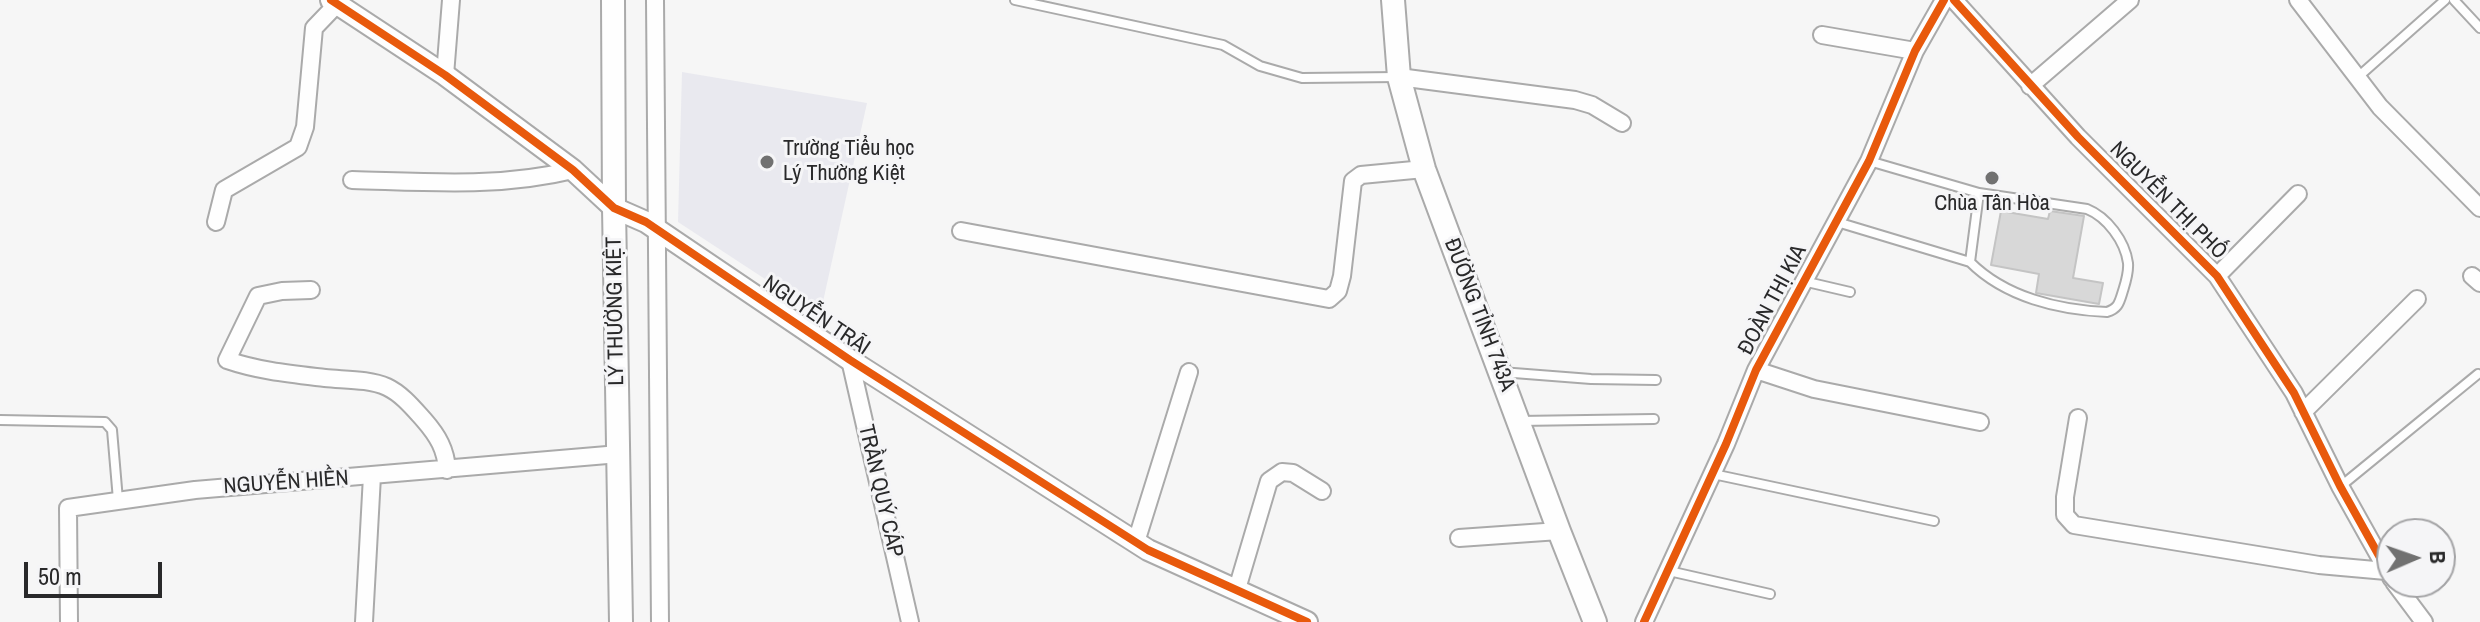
<!DOCTYPE html>
<meta charset="utf-8">
<style>
body{margin:0}
#map{position:relative;width:2480px;height:622px;overflow:hidden;background:#f6f6f6;font-family:"Archivo Narrow",sans-serif}
canvas{display:block}
.north{position:absolute;left:2376px;top:518px;width:80px;height:80px;box-sizing:border-box;background:#f5f5f7;border:2px solid #a3a3a5;border-radius:50%;rotate:88deg;font-size:22px;font-weight:700;line-height:32px;text-align:center;color:#29292a}
.north::after{content:'';display:block;margin:auto;width:28px;height:36px;background:#717171;clip-path:polygon(50% 0,100% 100%,50% 72%,0 100%)}
.scale{position:absolute;left:24px;top:562px;width:138px;height:36px;box-sizing:border-box;border:4px solid #29292a;border-top:0;padding-left:10px;font-size:24px;line-height:28px;white-space:nowrap;color:#29292a;-webkit-text-stroke:6px #f5f5f7;paint-order:stroke}
</style>
<div id="map">
<canvas width="2480" height="622"></canvas>
<div class="north">B</div>
<div class="scale">50 m</div>
</div>
<script>
const g = document.querySelector('canvas').getContext('2d');
g.lineJoin = 'round';
function paint(path, color) { g.fillStyle = color; g.fill(path, 'evenodd'); }
function trace(path, color, width, dash) { g.strokeStyle = color; g.lineWidth = width; g.lineCap = dash ? 'butt' : 'round'; g.setLineDash(dash || []); g.stroke(path); }
function write(font, color, halo, rows, align = 'center') {
  g.font = font + ' "Archivo Narrow",sans-serif'; g.lineWidth = 6; g.setLineDash([]); g.textBaseline = 'middle'; g.strokeStyle = halo; g.fillStyle = color; for (const [text, x, y, turn = 0] of rows) {
    g.save(); g.translate(x, y); g.rotate((+turn || 0) * Math.PI / 180); g.textAlign = isNaN(turn) ? turn : align; if (halo) g.strokeText(text, 0, 0); g.fillText(text, 0, 0); g.restore();
  }
}
const built = new Path2D(`
 M682 72 867 103 820 315 678 222Z`);
const building = new Path2D(`
 M2001 211 2048 219 2050 211 2084 216 2073 278 2103 283 2099 304 2036 293 2039 274 1991 265Z`);
const service = new Path2D(`
 M1015 0 1223 45 1260 66 1302 78 1398 77
 M2454 0 2480 28
 M2358 77 2445 0
 M1869 161 1979 193 1970 262C2005 297 2058 310 2107 312 2117 309 2119 304 2122 294 2125 284 2129 274 2128 263 2125 241 2107 217 2087 209L1979 193
 M1837 222 1970 262
 M1803 281 1850 292
 M1501 372 1591 379 1656 380
 M0 420 105 422 112 430 118 500
 M1519 421 1654 419
 M1713 474 1934 521
 M2341 486 2478 374
 M1669 571 1770 594`);
const minor = new Path2D(`
 M655 0 660 622
 M1954 0 2078 137 2217 276 2294 393 2340 486 2392 579
 M2298 0 2380 107 2480 208
 M1822 35 1915 51
 M445 75 451 0
 M1399 77 1575 100 1592 105 1622 123
 M2030 86 2130 0
 M352 180C428 182 499 188 573 170
 M216 222 224 190 298 147 305 127 314 28 337 4
 M961 231 1329 299 1338 291 1342 276 1353 181 1361 175 1424 169
 M2217 276 2298 194
 M2472 276 2480 283
 M311 290 282 291 258 296 227 360C259 371 291 374 325 378 345 380 369 379 387 387 402 394 414 409 424 420 438 436 446 450 447 470
 M850 360 910 622
 M1756 370 1814 389 1980 422
 M2303 412 2417 299
 M2078 418 2065 497V515L2074 525 2319 565 2386 571
 M1459 538 1559 531
 M1136 542 1189 372
 M2394 582 2424 622
 M1237 589 1269 481 1282 472 1293 473 1322 491
 M69 622 68 508 195 490 619 454
 M364 622 372 476
 M1644 622 1726 444 1756 370 1869 161 1915 51 1944 0`);
const tertiary = new Path2D(`
 M331 0 445 75 573 170 614 208 646 222 850 360 1148 550 1307 622`);
const secondary = new Path2D(`
 M613 0 614 208 621 622
 M1393 0 1399 77 1424 169 1559 531 1595 622`);
const cycleway = new Path2D(`
 M331 0 445 75 573 170 614 208 646 222 850 360 1148 550 1307 622
 M1954 0 2078 137 2217 276 2294 393 2340 486 2392 579
 M1644 622 1726 444 1756 370 1869 161 1915 51 1944 0`);
const markers = [
 [767,162,8,"#717171"],
 [1992,178,8,"#717171"]
];
const poiNames = [
 ["Trường Tiểu học",783,149],
 ["Lý Thường Kiệt",783,174],
 ["Chùa Tân Hòa",1992,204,"center"]
];
const streetNames = [
 ["NGUYỄN THỊ PHỐ",2168,201,45],
 ["ĐOÀN THỊ KIA",1773,300,-62],
 ["LÝ THƯỜNG KIỆT",616,311,-91],
 ["ĐƯỜNG TỈNH 743A",1479,315,69],
 ["NGUYỄN TRÃI",816,316,34],
 ["NGUYỄN HIỀN",286,483,-4],
 ["TRẦN QUÝ CÁP",880,491,77]
];
paint(built, '#e9e9ef');
paint(building, '#d8d8d8');
trace(building, '#c4c4c4', 2);
trace(service, '#aaa', 12);
trace(minor, '#aaa', 20);
trace(tertiary, '#aaa', 24);
trace(secondary, '#aaa', 26);
trace(service, '#fefefe', 8);
trace(minor, '#fefefe', 16);
trace(tertiary, '#fefefe', 20);
trace(secondary, '#fefefe', 22);
trace(cycleway, '#e8590c', 8);
for (const [x, y, r, color] of markers) { const dot = new Path2D(); dot.arc(x, y, r, 0, 2 * Math.PI); g.fillStyle = color; g.fill(dot); trace(dot, '#f5f5f7', 3); }
write('22px', '#29292a', '#f5f5f7', poiNames, 'left');
write('22px', '#29292a', '#f5f5f7', streetNames);
</script>
